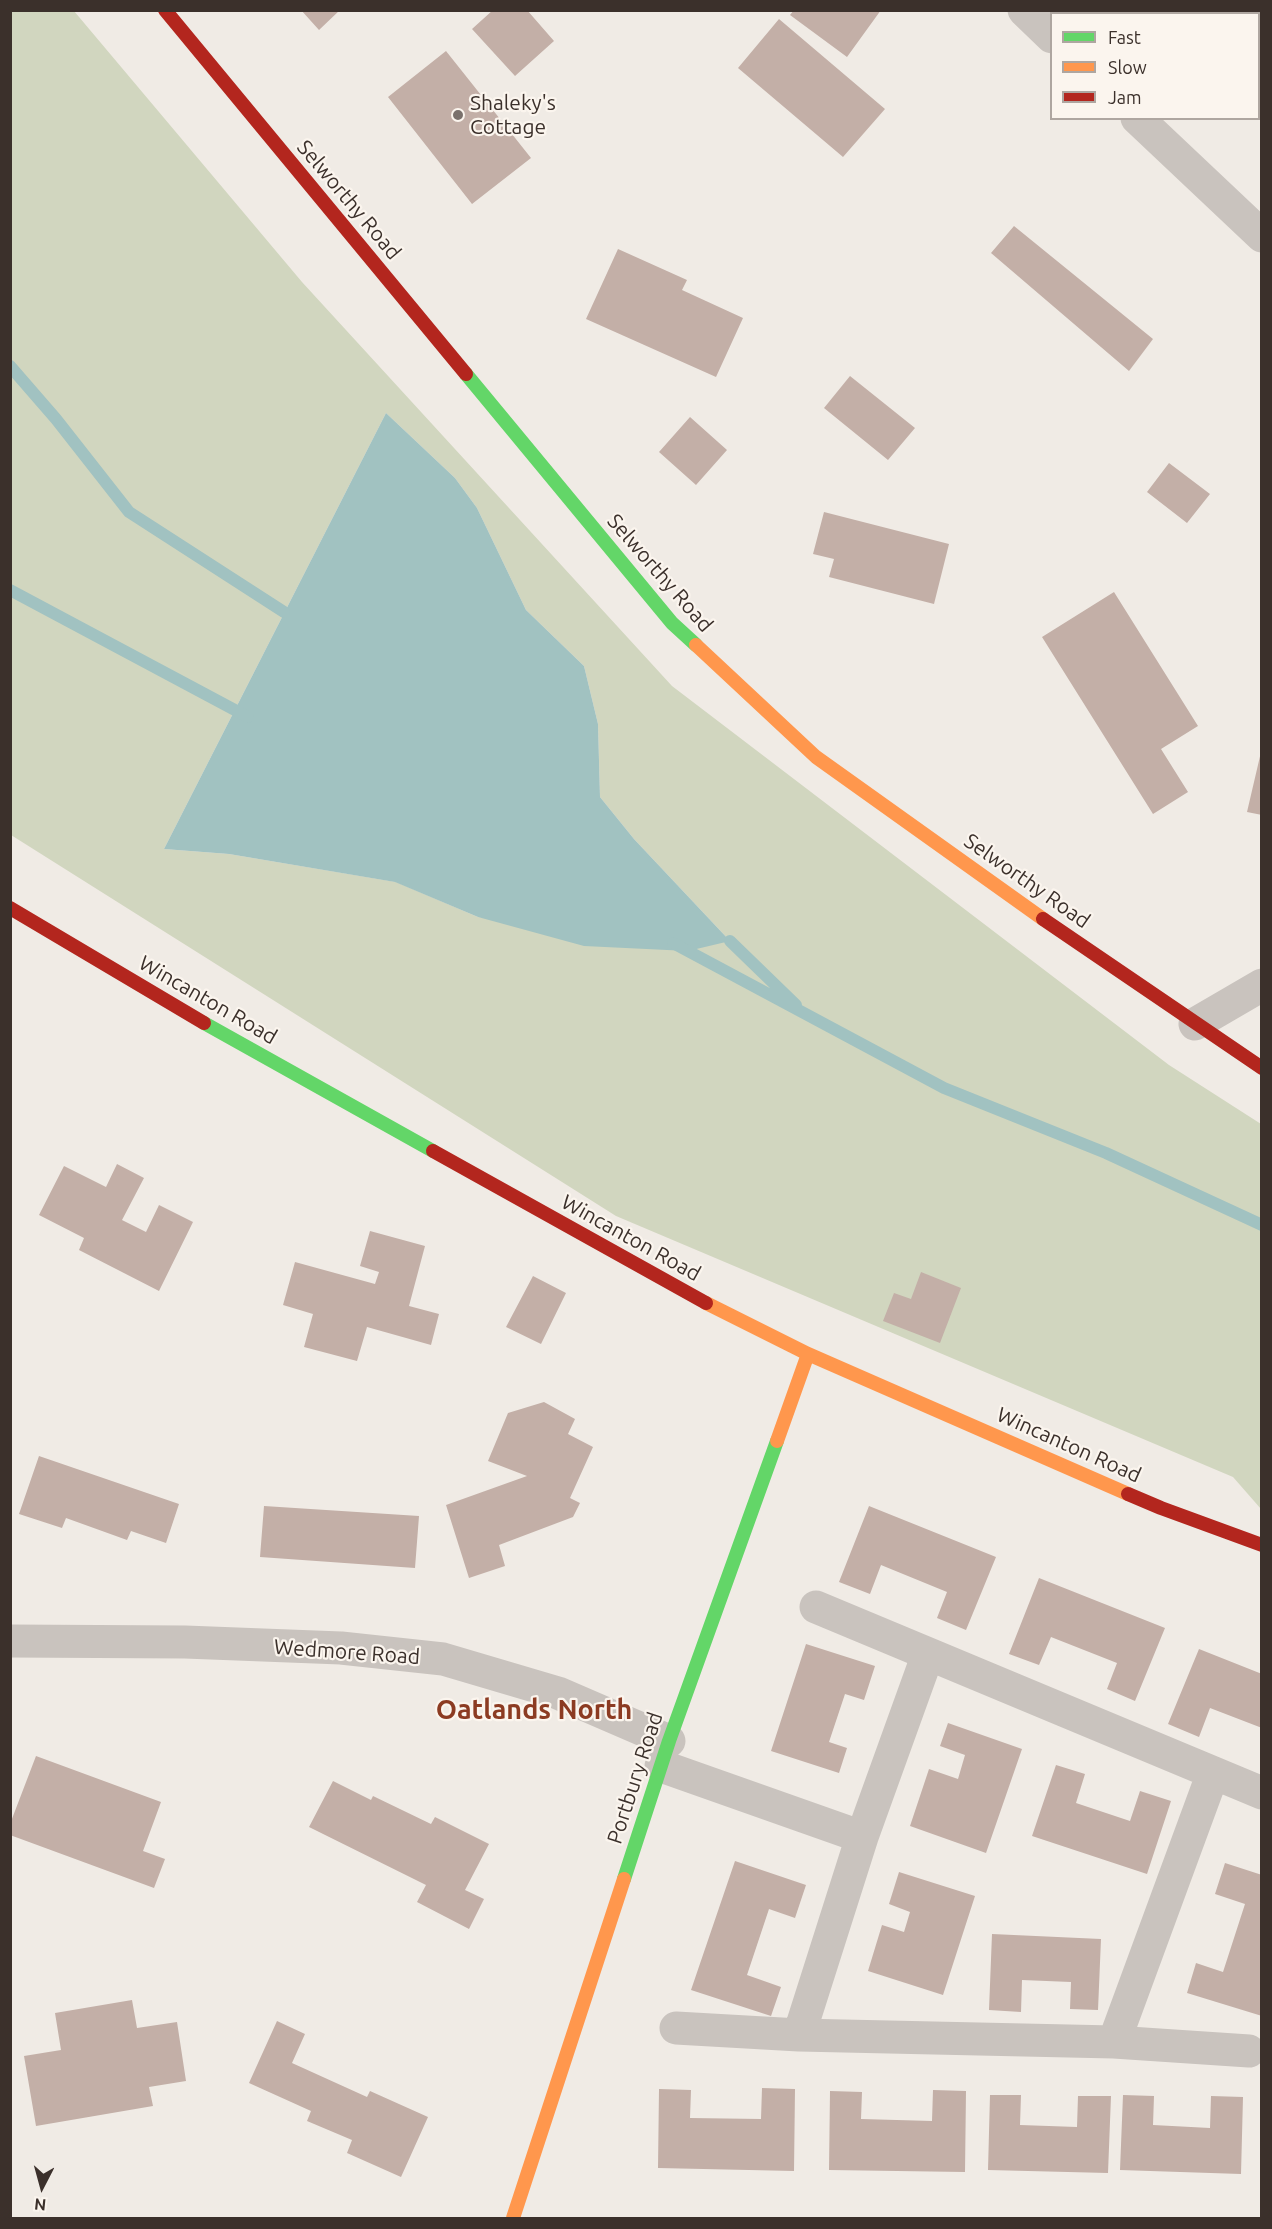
<!DOCTYPE html>
<style>
body{margin:0}
#map{position:relative;width:1272px;height:2229px;overflow:hidden;background:#f0ebe5;font-family:Ubuntu,sans-serif}
canvas{display:block}
.frame{position:absolute;inset:0;border:12px solid #3b302b;pointer-events:none}
.legend{position:absolute;left:1050px;top:12px;width:210px;height:108px;box-sizing:border-box;background:#fbf5ee;border:2px solid #aea6a0;margin:0;padding:8px 10px;list-style:none;font-size:18px;color:#3b302b}
.legend li{display:flex;align-items:center;gap:12px;height:30px}
.legend b{width:30px;border:2px solid #aea6a0}
.north{position:absolute;left:12px;top:2157px;width:60px;height:60px;-webkit-text-stroke:4px #fbf5ee;paint-order:stroke;rotate:186deg;font-size:16px;font-weight:700;line-height:24px;text-align:center;color:#3b302b}
.north::after{content:'';display:block;margin:auto;width:21px;height:27px;background:#3b302b;clip-path:polygon(50% 0,100% 100%,50% 72%,0 100%)}
</style>
<div id="map">
<canvas width="1272" height="2229"></canvas>
<div class="frame"></div>
<ul class="legend">
<li><b style="height:8px;background:#63d668"></b>Fast</li>
<li><b style="height:8px;background:#ff974d"></b>Slow</li>
<li><b style="height:8px;background:#b3261e"></b>Jam</li>
</ul>
<div class="north">N</div>
</div>
<script>
const g = document.querySelector('canvas').getContext('2d');
g.lineJoin = 'round';
function paint(path, color) { g.fillStyle = color; g.fill(path, 'evenodd'); }
function trace(path, color, width, dash) { g.strokeStyle = color; g.lineWidth = width; g.lineCap = dash ? 'butt' : 'round'; g.setLineDash(dash || []); g.stroke(path); }
function write(font, color, halo, rows, align = 'center') {
  g.font = font + ' Ubuntu,sans-serif'; g.lineWidth = 4.5; g.setLineDash([]); g.textBaseline = 'middle'; g.strokeStyle = halo; g.fillStyle = color; for (const [text, x, y, turn = 0] of rows) {
    g.save(); g.translate(x, y); g.rotate((+turn || 0) * Math.PI / 180); g.textAlign = isNaN(turn) ? turn : align; if (halo) g.strokeText(text, 0, 0); g.fillText(text, 0, 0); g.restore();
  }
}
const green = new Path2D(`
 M10 11H74L302 282 672 686 1169 1065 1261 1124V1509L1233 1477 616 1216 11 835ZM386 413 455 478 477 508 526 610 584 666 598 724 600 797 634 839 730 941 478 917 396 882 229 854 164 849Z`);
const water = new Path2D(`
 M386 413 455 478 477 508 526 610 584 666 598 724 600 797 634 839 730 941 688 951 584 946 478 917 395 882 229 854 164 849Z`);
const stream = new Path2D(`
 M10 366 56 419 129 512 284 612
 M10 590 248 717
 M730 941 796 1005
 M673 943 944 1088 1106 1153 1262 1225`);
const building = new Path2D(`
 M301 10H340L319 30Z
 M493 10H527L554 41 515 76 472 29Z
 M794 10 827 12 881 10 847 57 790 15Z
 M779 19 885 109 843 157 738 68Z
 M446 51 531 158 472 204 388 97Z
 M1014 226 1153 339 1129 371 991 253Z
 M618 249 687 280 682 290 743 318 716 377 586 319Z
 M850 376 915 428 888 460 824 408Z
 M690 417 727 450 696 485 659 452Z
 M1169 463 1210 494 1187 523 1147 492Z
 M824 512 949 544 934 604 829 577 834 559 813 554Z
 M1114 592 1198 726 1161 749 1188 792 1153 814 1042 637Z
 M1261 752H1262V815L1247 812Z
 M117 1164 144 1178 122 1220 146 1232 159 1205 193 1222 159 1291 79 1250 84 1238 39 1215 64 1166 106 1187Z
 M370 1231 425 1246 409 1306 439 1314 431 1345 367 1327 357 1361 304 1347 313 1314 283 1305 295 1262 375 1284 379 1272 360 1266Z
 M921 1272 961 1288 940 1343 883 1321 894 1293 911 1299Z
 M533 1276 566 1293 541 1344 506 1327Z
 M544 1402 575 1419 568 1434 593 1447 570 1498 580 1503 573 1517 499 1545 505 1566 469 1578 446 1505 527 1476 488 1461 508 1413Z
 M39 1456 179 1504 166 1543 131 1531 127 1540 66 1518 62 1528 19 1514Z
 M264 1506 419 1516 415 1568 260 1557Z
 M869 1506 996 1557 966 1630 937 1618 947 1592 881 1565 870 1594 839 1582Z
 M1039 1578 1165 1628 1135 1701 1107 1689 1117 1663 1051 1637 1039 1665 1009 1654Z
 M806 1644 875 1666 864 1700 845 1694 829 1742 847 1748 839 1773 771 1751Z
 M1199 1649 1262 1674V1728L1210 1708 1199 1737 1168 1724Z
 M948 1723 1022 1749 986 1853 910 1826 929 1769 958 1779 965 1755 940 1746Z
 M36 1756 161 1802 143 1851 165 1859 154 1888 10 1835V1824Z
 M1056 1765 1085 1774 1076 1803 1130 1821 1140 1791 1171 1801 1147 1874 1032 1836Z
 M333 1781 371 1800 373 1796 431 1824 435 1817 489 1844 465 1890 484 1899 469 1929 417 1902 426 1885 309 1827Z
 M735 1861 806 1885 795 1918 769 1909 747 1975 781 1987 771 2016 691 1990Z
 M1225 1863 1262 1875V2016L1187 1993 1196 1963 1223 1972 1245 1904 1215 1894Z
 M899 1872 975 1896 943 1995 868 1971 882 1925 904 1932 910 1912 889 1904Z
 M992 1934 1101 1939 1098 2010 1070 2009 1071 1982 1022 1980 1021 2012 989 2010Z
 M132 2000 137 2028 177 2022 186 2081 149 2087 153 2106 36 2126 24 2056 61 2050 55 2013Z
 M277 2021 305 2034 292 2063 367 2097 370 2091 428 2117 401 2177 347 2153 352 2140 307 2121 311 2111 249 2083Z
 M762 2088 795 2089 794 2171 658 2168 659 2089 691 2090 690 2118 761 2119Z
 M933 2090 966 2091 965 2172 829 2170 830 2091 862 2092 861 2119 932 2121Z
 M990 2095H1021L1020 2125 1077 2127 1078 2096H1111L1108 2173 988 2170Z
 M1123 2095 1154 2096 1153 2125 1210 2128 1211 2096 1243 2097 1241 2174 1120 2170Z`);
const street = new Path2D(`
 M1024 10 1052 37
 M1137 118 1262 236
 M1195 1024 1262 985
 M816 1607 1262 1793
 M10 1641 185 1642 341 1648 443 1659 558 1693 669 1741
 M661 1766 862 1837
 M676 2028 799 2035 1114 2042 1249 2051
 M799 2035 862 1837 928 1654
 M1114 2042 1213 1773`);
const fast = new Path2D(`
 M466 374 672 623 696 645
 M204 1023 433 1151
 M624 1879 669 1741 777 1441`);
const slow = new Path2D(`
 M696 645 816 757 1043 919
 M706 1303 808 1354 1128 1494
 M777 1441 808 1354
 M513 2218 624 1879`);
const jam = new Path2D(`
 M165 10 466 374
 M10 908 204 1023
 M1043 919 1262 1068
 M433 1151 706 1303
 M1128 1494 1161 1508 1262 1545`);
const markers = [
 [458,115,6,"#7a716c"]
];
const poiNames = [
 ["Shaleky's",470,103],
 ["Cottage",470,127]
];
const streetNames = [
 ["Selworthy Road",349,200,50],
 ["Selworthy Road",660,573,49],
 ["Selworthy Road",1027,881,35],
 ["Wincanton Road",208,1000,30],
 ["Wincanton Road",631,1238,29],
 ["Wincanton Road",1069,1445,24],
 ["Wedmore Road",347,1652,4],
 ["Portbury Road",635,1778,-72]
];
const districtNames = [
 ["Oatlands North",534,1710]
];
paint(green, '#d1d6bf');
paint(water, '#a1c2c1');
trace(stream, '#a1c2c1', 12);
paint(building, '#c3afa7');
trace(street, '#c9c3be', 33);
trace(fast, '#63d668', 14);
trace(slow, '#ff974d', 14);
trace(jam, '#b3261e', 14);
for (const [x, y, r, color] of markers) { const dot = new Path2D(); dot.arc(x, y, r, 0, 2 * Math.PI); g.fillStyle = color; g.fill(dot); trace(dot, '#fbf5ee', 2); }
write('21px', '#3b302b', '#fbf5ee', poiNames, 'left');
write('21px', '#3b302b', '#fbf5ee', streetNames);
write('bold 27px', '#8c3b22', '#fbf5ee', districtNames);
</script>
